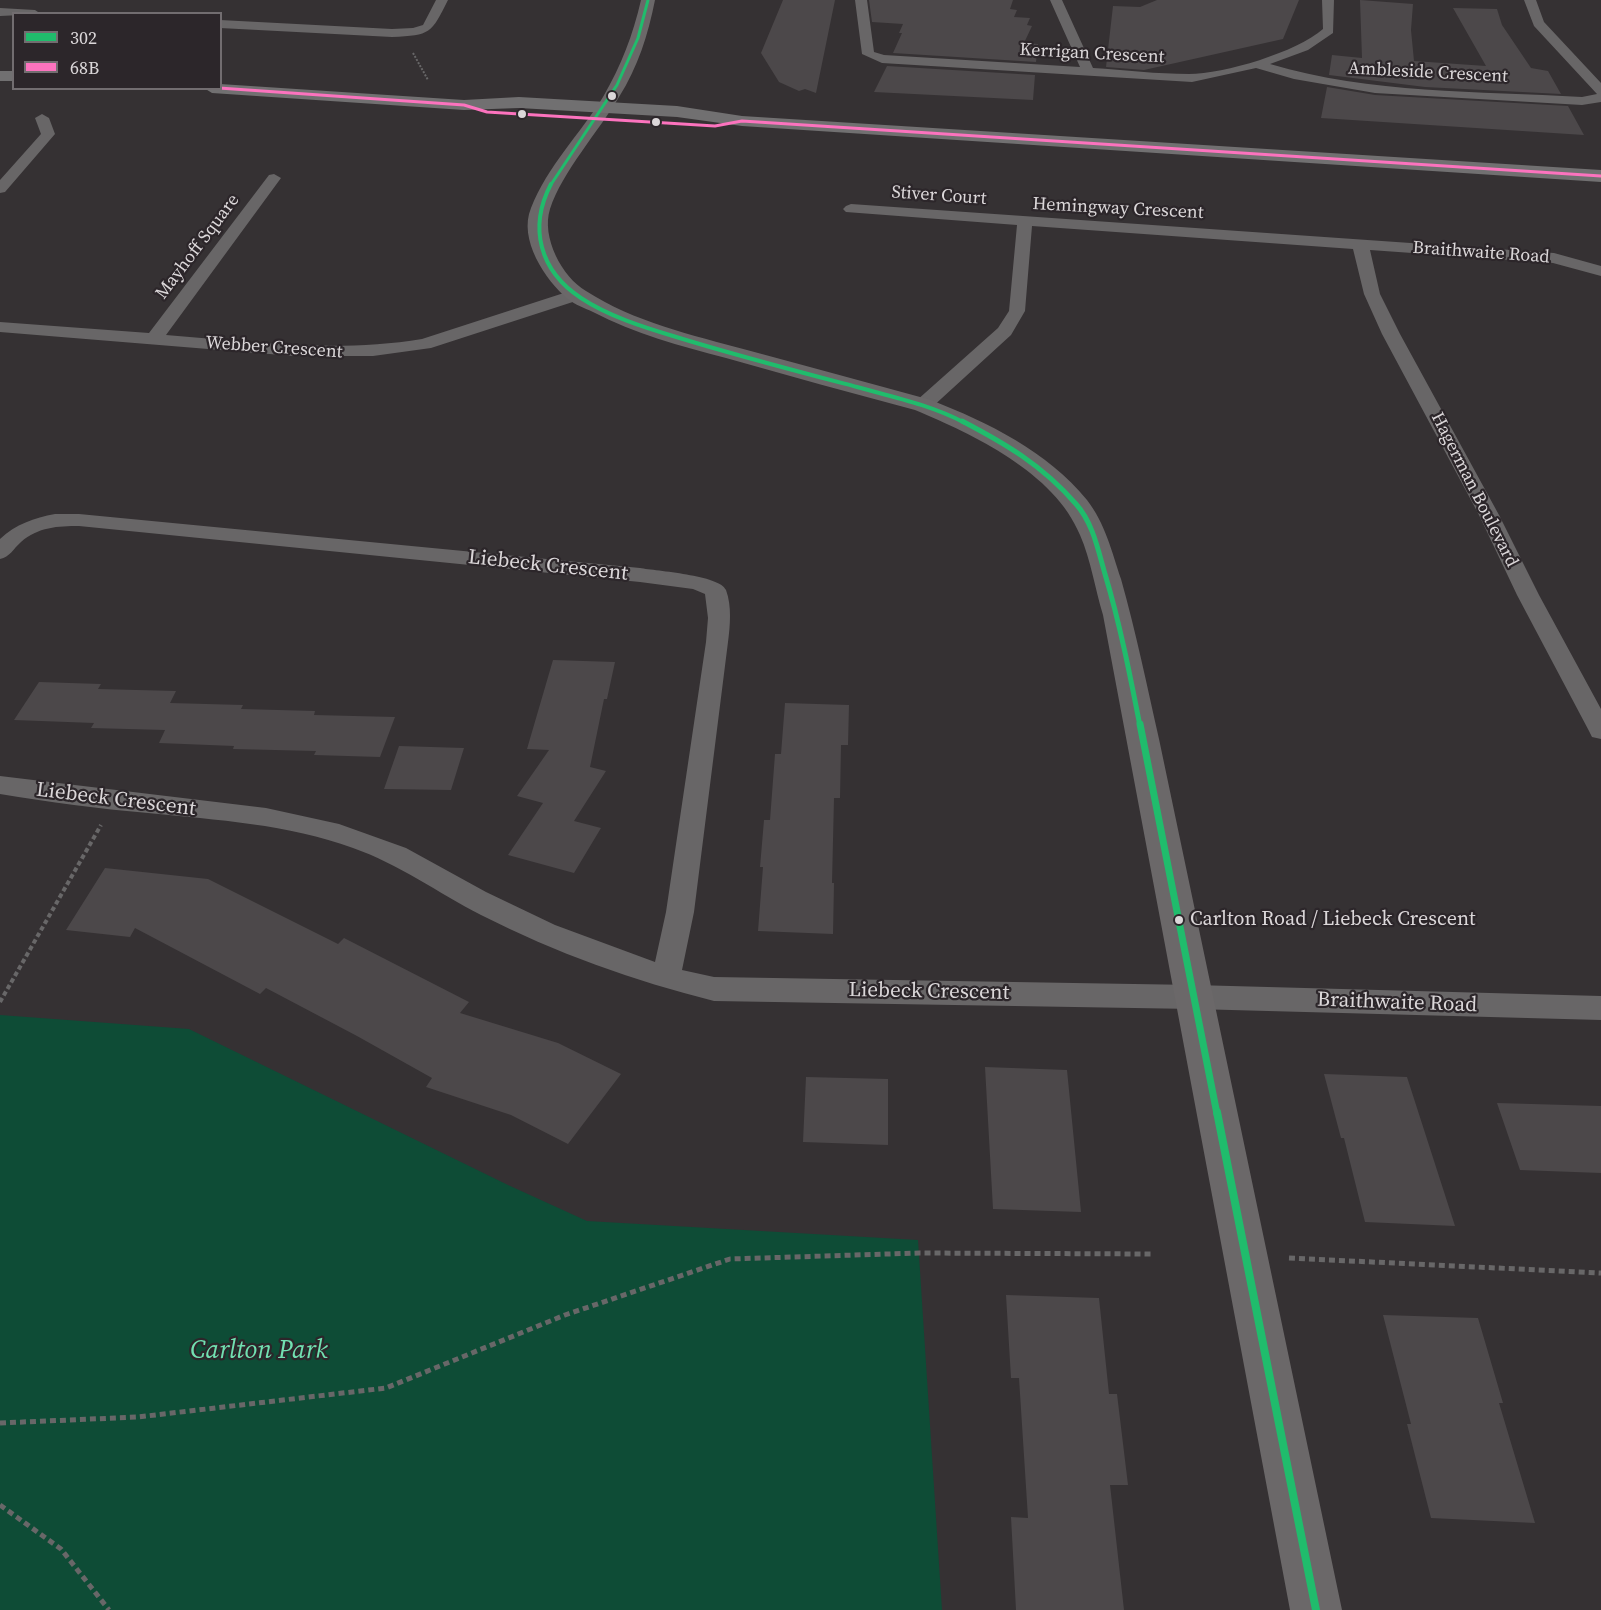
<!DOCTYPE html>
<style>
body{margin:0}
#map{position:relative;width:1601px;height:1610px;overflow:hidden;background:#353133;font-family:"Source Serif 4",serif}
canvas{display:block}
.legend{position:absolute;left:12px;top:12px;width:210px;height:78px;box-sizing:border-box;background:#2c262a;border:2px solid #726d70;margin:0;padding:8px 10px;list-style:none;font-size:18px;color:#dbd7d9}
.legend li{display:flex;align-items:center;gap:12px;height:30px}
.legend b{width:30px;border:2px solid #726d70}
</style>
<div id="map">
<canvas width="1601" height="1610"></canvas>
<ul class="legend">
<li><b style="height:8px;background:#20bc6c"></b>302</li>
<li><b style="height:8px;background:#fc73be"></b>68B</li>
</ul>
</div>
<script>
const g = document.querySelector('canvas').getContext('2d');
g.lineJoin = 'round';
function paint(path, color) { g.fillStyle = color; g.fill(path, 'evenodd'); }
function trace(path, color, width, dash) { g.strokeStyle = color; g.lineWidth = width; g.lineCap = dash ? 'butt' : 'round'; g.setLineDash(dash || []); g.stroke(path); }
function write(font, color, halo, rows, align = 'center') {
  g.font = font + ' "Source Serif 4",serif'; g.lineWidth = 4.5; g.setLineDash([]); g.textBaseline = 'middle'; g.strokeStyle = halo; g.fillStyle = color; for (const [text, x, y, turn = 0] of rows) {
    g.save(); g.translate(x, y); g.rotate((+turn || 0) * Math.PI / 180); g.textAlign = isNaN(turn) ? turn : align; if (halo) g.strokeText(text, 0, 0); g.fillText(text, 0, 0); g.restore();
  }
}
const green = new Path2D(`
 M0 1015 189 1029 508 1185 587 1221 918 1240 942 1610H0Z`);
const building = new Path2D(`
 M783 0H835L816 93 805 89 799 91 779 82 761 53Z
 M869 0H1013L1010 9 1017 10 1014 17 1030 18 1027 25 1032 26 1024 43 1038 44 1036 62 893 53 902 33H899L903 24 872 22Z
 M1157 0H1299L1283 39 1144 70 1106 67 1113 6 1140 7Z
 M1360 0 1413 4 1411 30 1414 61 1486 66 1453 8 1497 9 1502 25 1531 68 1548 71 1561 94 1425 87 1329 75 1332 55 1362 58Z
 M887 66 1035 75 1033 100 874 92Z
 M1327 87 1375 95 1568 106 1584 135 1321 118Z
 M553 660 615 662 607 699H604L590 767 606 771 574 821 601 828 574 873 508 855 543 803 517 796 549 750 527 749Z
 M39 682 101 684 98 689 176 691 170 703 243 705 241 709 315 711 314 715 395 717 380 757 314 755 316 751 233 749 234 746 159 743 165 730 91 728 94 723 14 720Z
 M785 703 849 705 848 745H841L840 798H834L832 883H834L833 934 758 931 763 867H760L764 820H770L775 754H781Z
 M399 746 464 748 451 790 384 789Z
 M105 868 208 879 338 944 344 938 469 1002 460 1013 558 1043 621 1074 568 1144 511 1115 426 1087 432 1078 357 1036 266 988 260 994 135 928 130 937 66 930Z
 M985 1067 1067 1070 1081 1212 993 1209Z
 M1324 1074 1407 1077 1455 1226 1365 1222 1344 1138H1341Z
 M806 1077 888 1079V1145L803 1142Z
 M1497 1103 1601 1106V1173L1520 1170Z
 M1006 1295 1099 1298 1109 1394H1117L1128 1485H1110L1124 1610H1016L1011 1517 1028 1518 1019 1378H1011Z
 M1383 1315 1478 1318 1503 1403H1499L1535 1523 1431 1518 1407 1424H1411Z`);
const pathFar2 = new Path2D(`
 M413 53 428 80`);
const pathFar1 = new Path2D(`
 M0 1002 101 825`);
const path = new Path2D(`
 M1289 1258 1601 1273
 M0 1423 138 1417 386 1388 565 1315 730 1259 919 1253 1152 1254
 M0 1505 61 1549 109 1610`);
const street = new Path2D(`
 M436 0H448C431 34 431 35 392 37L220 28V20L392 29 413 28 423 25Z
 M855 0H867L874 52 884 55 1080 67 1050 0H1062L1093 68C1125 70 1157 74 1189 74 1224 74 1297 52 1323 29L1322 0H1334L1333 33 1308 50 1270 64C1371 94 1478 91 1582 97L1597 94 1534 26 1524 0H1536L1544 22 1601 83V102L1582 105 1375 93 1294 79 1256 68 1192 82 882 63 862 54Z
 M0 8 35 10 41 14 0 16Z
 M42 114 49 118 55 134 5 192 0 193V180L41 134 35 118Z
 M274 174 281 178 166 335C251 342 337 353 422 339L570 291 576 290 584 295 582 299 431 348 373 356H294L0 332V322L149 333 269 175Z
 M851 204 1554 253 1601 266V276L1553 263 1370 250 1380 294 1400 334 1499 515 1539 595 1601 709V739L1592 737 1589 731 1517 595 1479 515 1382 334 1364 294 1353 249 1032 226 1025 311 1011 335 930 409H916L914 405 916 401 998 328 1009 311 1017 225 846 212 843 209 846 206Z
 M55 514H79L640 568C656 571 720 575 726 590 732 606 730 626 728 642L694 912 682 970 714 977 1194 985 1601 996V1020L1194 1009 714 1001C634 981 556 953 481 915 438 893 399 864 353 848 288 824 217 820 148 813 99 809 49 802 0 794V776L266 808 339 824 406 848 486 892 555 925 655 962 666 912 706 642 708 618 705 594 693 589 640 582 79 526C58 526 38 527 21 542 13 549 10 557 0 559V539C16 524 34 518 55 514Z`);
const secondary = new Path2D(`
 M641 0H655C648 35 638 67 619 97 599 131 562 172 550 209 541 237 562 277 586 291 634 322 692 335 747 350 809 367 870 383 931 400 989 423 1047 451 1087 500 1105 523 1112 552 1121 579 1136 632 1147 686 1159 739L1342 1610H1290L1103 615C1095 589 1091 560 1080 535 1055 473 973 434 915 410 852 393 789 376 726 358 680 346 635 334 593 312 585 308 575 305 568 299 545 280 518 239 531 208 547 167 580 134 603 97 621 66 633 35 641 0Z`);
const primary = new Path2D(`
 M0 71H14V81H0Z
 M220 84 464 100 519 97 677 106 742 116 1601 170V182L742 126 677 117 519 108 464 110 212 93 204 88H220Z`);
const bus1Far4 = new Path2D(`
 M550 186 617 85 638 38 648 0`);
const bus1Far3 = new Path2D(`
 M551 184C528 228 540 271 581 298 608 316 643 327 673 336 734 355 796 371 857 387 893 397 931 405 965 423`);
const bus1Far2 = new Path2D(`
 M962 421C1006 444 1042 465 1076 504 1093 523 1098 550 1105 574 1120 624 1130 675 1140 726`);
const bus1Far1 = new Path2D(`
 M1140 724 1217 1114`);
const bus1 = new Path2D(`
 M1217 1112 1316 1610`);
const bus2 = new Path2D(`
 M219 88 464 105 487 112 715 126 742 121 1601 176`);
const markers = [
 [612,96,5,"#dbd7d9"],
 [522,114,5,"#dbd7d9"],
 [656,122,5,"#dbd7d9"],
 [1179,920,5,"#dbd7d9"]
];
const farStreetnames = [
 ["Kerrigan Crescent",1092,54,3],
 ["Ambleside Crescent",1428,73,3],
 ["Stiver Court",939,196,4],
 ["Hemingway Crescent",1118,209,3],
 ["Mayhoff Square",198,247,-53],
 ["Braithwaite Road",1481,253,4],
 ["Webber Crescent",274,348,4],
 ["Hagerman Boulevard",1474,490,63]
];
const busNames = [
 ["Carlton Road / Liebeck Crescent",1190,920]
];
const streetNames = [
 ["Liebeck Crescent",548,566,6],
 ["Liebeck Crescent",116,800,7],
 ["Liebeck Crescent",929,992,1],
 ["Braithwaite Road",1397,1003,2]
];
const nearParknames = [
 ["Carlton Park",259,1351]
];
paint(green, '#0e4c36');
paint(building, '#4c484a');
trace(pathFar2, '#686768', 2, [2, 1.5]);
trace(pathFar1, '#686768', 4, [4.5, 3]);
trace(path, '#686768', 5, [6, 4]);
paint(street, '#686667');
paint(secondary, '#6b6869');
paint(primary, '#717071');
trace(bus1Far4, '#20bc6c', 3);
trace(bus1Far3, '#20bc6c', 4);
trace(bus1Far2, '#20bc6c', 5);
trace(bus1Far1, '#20bc6c', 7);
trace(bus1, '#20bc6c', 8);
trace(bus2, '#fc73be', 3);
for (const [x, y, r, color] of markers) { const dot = new Path2D(); dot.arc(x, y, r, 0, 2 * Math.PI); g.fillStyle = color; g.fill(dot); trace(dot, '#2c262a', 2); }
write('18px', '#dbd7d9', '#2c262a', farStreetnames);
write('20px', '#dbd7d9', '#2c262a', busNames, 'left');
write('21px', '#dbd7d9', '#2c262a', streetNames);
write('italic 26px', '#71e0b1', '#2c262a', nearParknames);
</script>
